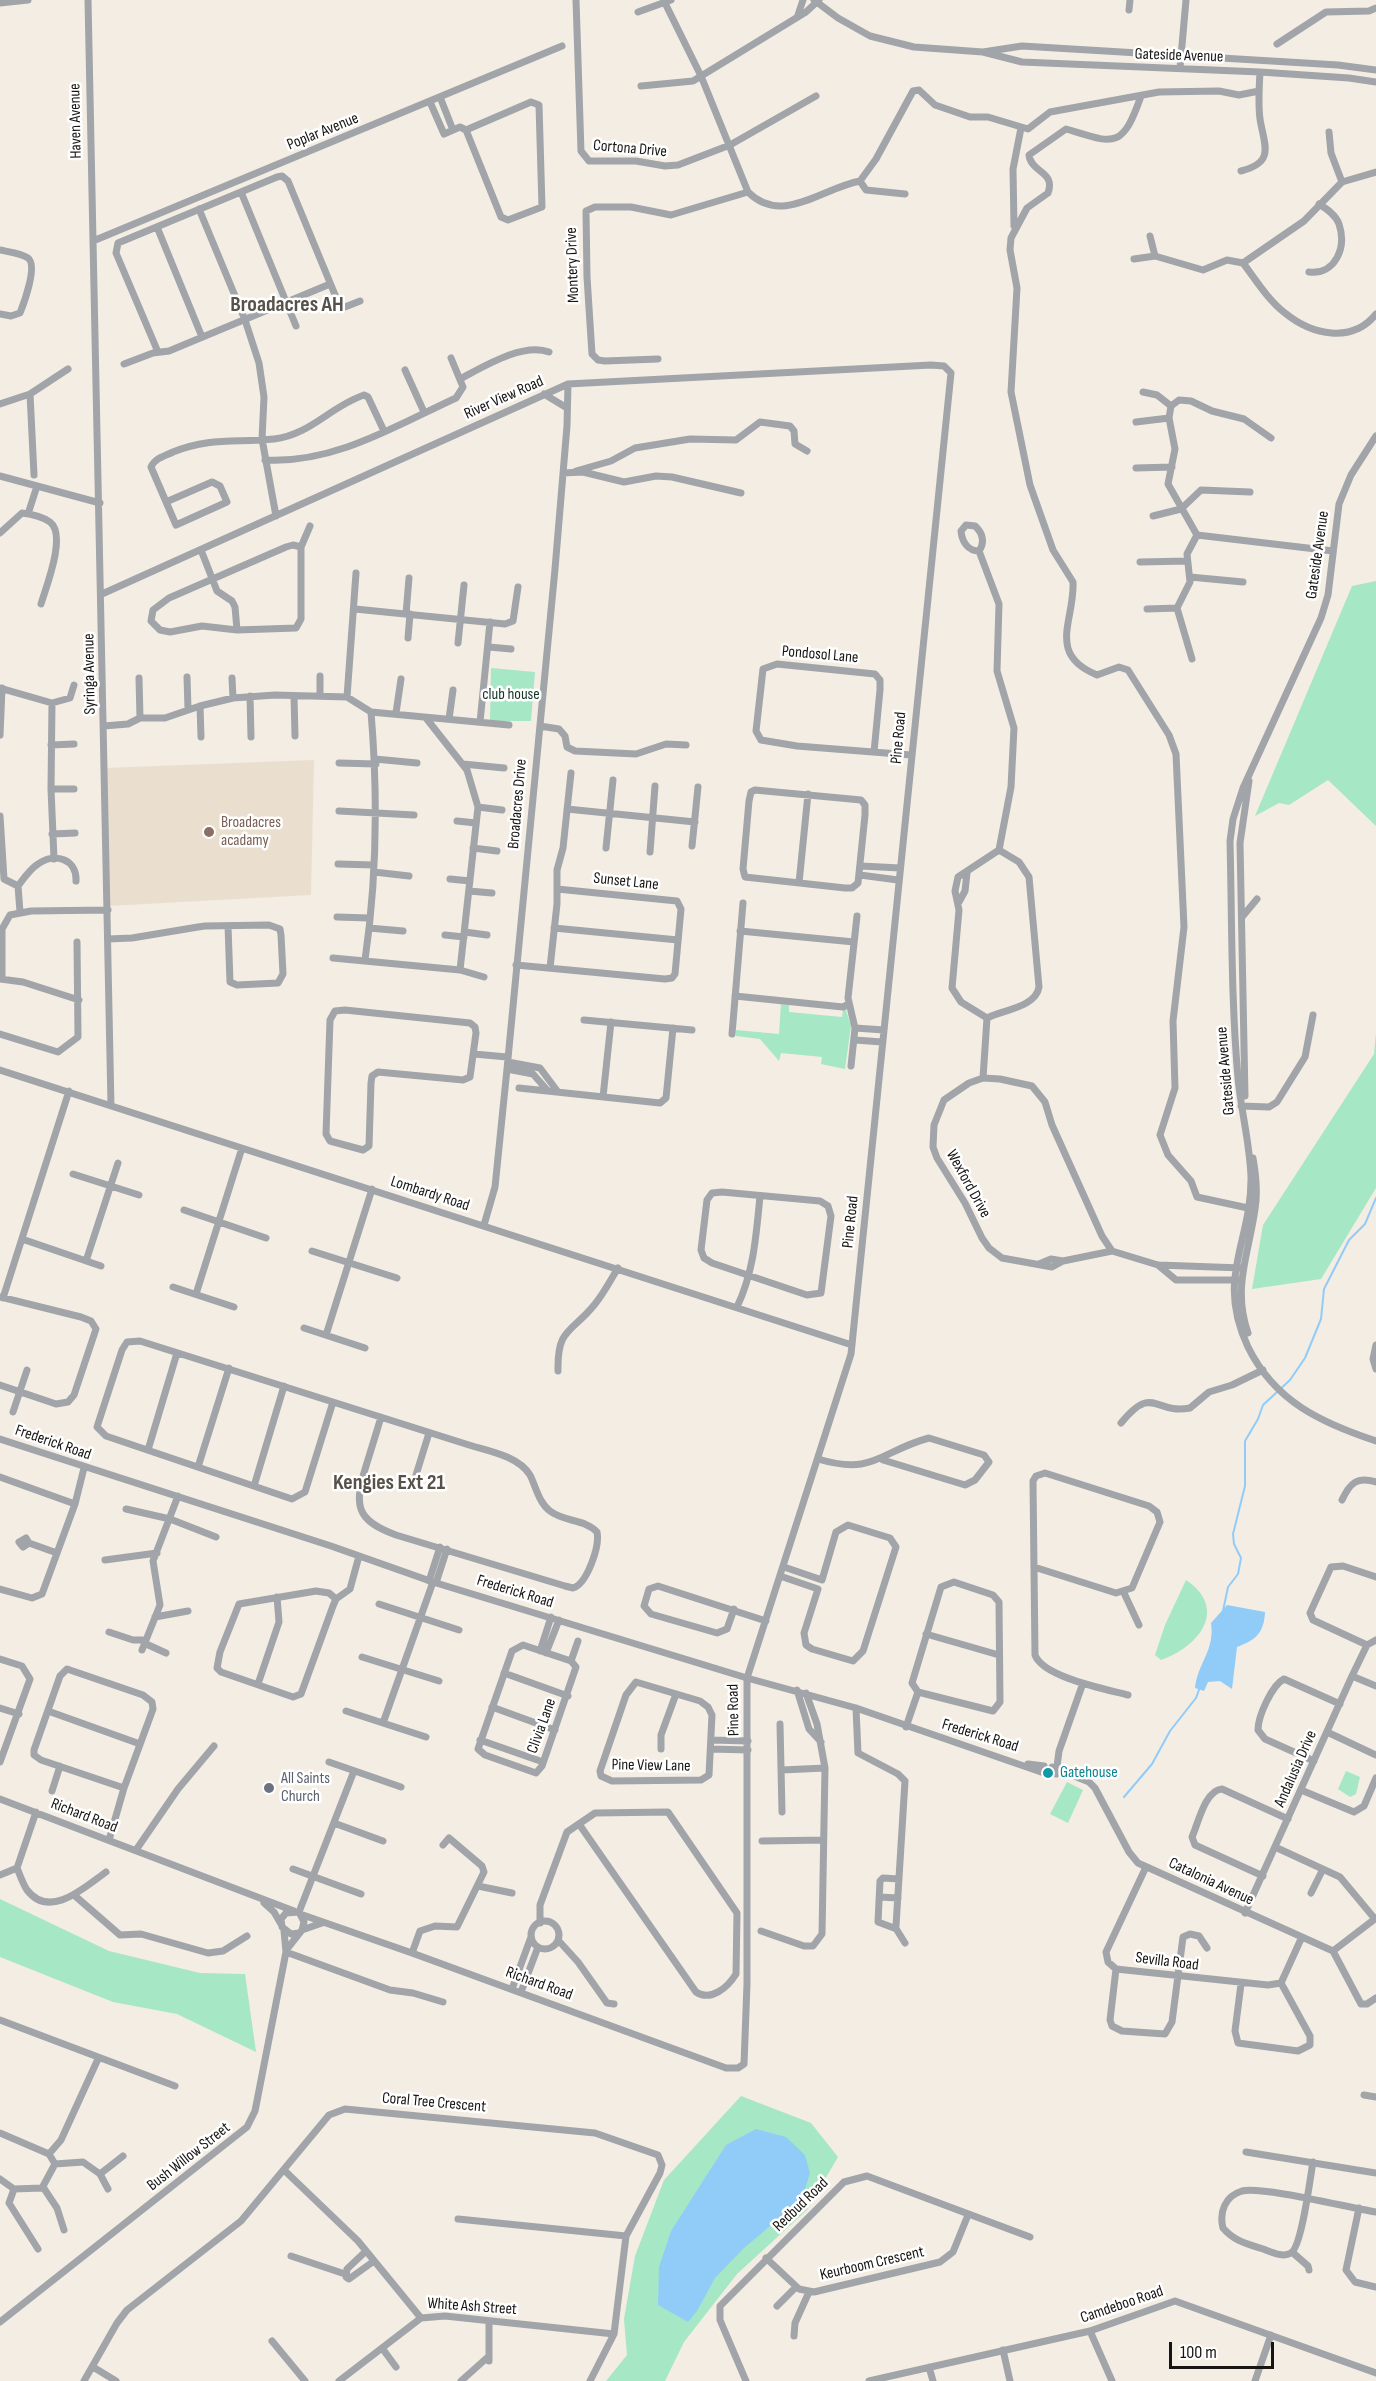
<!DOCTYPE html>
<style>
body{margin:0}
#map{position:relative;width:1376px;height:2381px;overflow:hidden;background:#f4ede3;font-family:"Sofia Sans Condensed",sans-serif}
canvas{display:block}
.scale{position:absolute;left:1169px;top:2342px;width:105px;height:27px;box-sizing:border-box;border:3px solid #171512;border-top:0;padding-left:8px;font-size:18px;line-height:21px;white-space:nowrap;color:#171512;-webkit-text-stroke:4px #fff;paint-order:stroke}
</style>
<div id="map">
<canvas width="1376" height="2381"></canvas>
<div class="scale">100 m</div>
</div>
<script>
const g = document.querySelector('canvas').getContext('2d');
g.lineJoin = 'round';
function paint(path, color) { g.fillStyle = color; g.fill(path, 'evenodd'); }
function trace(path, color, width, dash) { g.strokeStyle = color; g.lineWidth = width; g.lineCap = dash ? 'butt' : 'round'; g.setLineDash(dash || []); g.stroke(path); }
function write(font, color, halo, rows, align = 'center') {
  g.font = font + ' "Sofia Sans Condensed",sans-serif'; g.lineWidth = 5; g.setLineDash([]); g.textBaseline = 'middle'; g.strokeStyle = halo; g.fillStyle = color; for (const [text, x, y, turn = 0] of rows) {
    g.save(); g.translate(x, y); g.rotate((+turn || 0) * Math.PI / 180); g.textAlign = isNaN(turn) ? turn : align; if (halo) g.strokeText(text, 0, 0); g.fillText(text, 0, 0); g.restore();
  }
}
const built = new Path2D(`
 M314 760 311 895 108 906 105 768Z`);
const green = new Path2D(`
 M1376 581V826L1328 780 1289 805 1279 803 1255 816 1352 586Z
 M491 668 535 672 531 721H490Z
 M781 1004 789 1005V1012L842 1017 843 1010H846L851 1026 845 1069 821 1064 822 1057 781 1053 779 1061 760 1039 736 1036V1030L779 1034Z
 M1376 1033V1188L1321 1279 1252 1289 1263 1225 1374 1054Z
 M1186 1580C1229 1609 1199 1647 1161 1660L1155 1655 1165 1625Z
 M1346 1771 1360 1777 1356 1794 1350 1797 1338 1789Z
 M1067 1782 1083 1790 1068 1823 1050 1814Z
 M0 1899 109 1951 200 1973 245 1974 256 2052 177 2014 113 2002 0 1957Z
 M741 2096 811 2123 838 2157 807 2210 737 2274 684 2342 665 2381H606L627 2355 624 2319 635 2256 664 2180Z`);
const water = new Path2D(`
 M1227 1605 1265 1612C1264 1633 1256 1640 1237 1647L1232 1689 1220 1681 1208 1682 1204 1691 1195 1688C1198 1662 1215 1651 1211 1623Z
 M756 2129 786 2137 805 2155 810 2173 802 2199 744 2248 715 2278 697 2311 688 2322 658 2305 659 2267 671 2231 726 2145Z`);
const stream = new Path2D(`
 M1223 1611 1228 1587 1238 1574 1241 1558 1234 1544 1233 1534 1245 1486V1441L1258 1419 1263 1405 1290 1380 1305 1358 1321 1319 1324 1289 1349 1240 1365 1224 1376 1198
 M1124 1797 1152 1764 1170 1731 1196 1698 1200 1687`);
const minor = new Path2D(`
 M88 0 111 1105
 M576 0 581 151 589 161H636L665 166 678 165 730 145 816 96
 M814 0 838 18 870 36 914 47 983 52 1022 62 1260 72 1349 78 1376 82
 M0 3 28 0
 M665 3 701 76 748 192C782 226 822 188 860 181L876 159 913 91 919 90 935 105 970 117H988L1028 129 1050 112 1159 92 1219 91 1239 95 1259 91
 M1129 10 1130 0
 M638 12 671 0
 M798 15 803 0
 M1277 44 1326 12 1369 11 1376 8
 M983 52 1022 46 1338 65 1376 70
 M1180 68 1186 0
 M641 86 693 81 806 12 819 0
 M1141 96C1122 151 1113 143 1066 129L1029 155C1031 173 1056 171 1048 193L1027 208 1011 238 1010 250 1017 288 1011 392 1030 485 1053 550 1073 582C1075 620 1046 654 1097 675L1119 667 1128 670 1169 735 1176 754 1184 927 1173 1021 1175 1088 1160 1135 1168 1155 1191 1181 1197 1197 1248 1208
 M440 97 453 130
 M430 102 444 134 460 127 466 130 531 102 539 105 542 207 508 220 501 217 466 130
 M1329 132 1331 153 1342 182
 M1241 171C1276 162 1264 145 1260 119 1258 104 1259 88 1260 72
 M860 181 866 190 905 194
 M241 192 296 326
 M199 209 245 320 259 363 264 397 262 439 276 516
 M1014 226 1013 169 1021 128
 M157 227 202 337
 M1150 236 1155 256
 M93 241 562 46
 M0 250C9 252 21 253 28 258 38 265 24 303 20 313L11 316 0 314
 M1134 259 1155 256 1203 270 1227 260 1243 263
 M1243 263C1256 280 1268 300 1285 313 1312 335 1352 344 1376 314
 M1243 263 1304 221 1342 182 1376 172
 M1309 272C1335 275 1347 248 1339 224 1336 215 1327 209 1319 204
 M158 352 116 253 118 243 277 177 282 176 288 181 338 302 345 307 360 301
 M658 359 605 361 598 360 592 354 587 277 586 211 595 207H631L671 215 748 192
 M124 364 153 353 169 351 330 284
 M405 370 424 412
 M460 379C483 367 523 342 549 352
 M1143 392 1157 395 1171 406
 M30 394 34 475
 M544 394 567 408
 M0 404 30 394 68 369
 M1171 406 1169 418 1175 449 1168 484 1197 535
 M1171 406 1179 400 1191 401 1212 411 1244 419 1271 438
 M1136 422 1169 418
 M1376 436 1351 475 1339 504 1328 595 1321 618 1243 788 1233 819 1230 841C1232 920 1231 999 1238 1078 1241 1111 1250 1144 1251 1177 1252 1242 1215 1277 1248 1347 1275 1402 1322 1423 1376 1441
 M265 460C334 464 395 426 456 398L463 387 451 358
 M1136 468 1172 467
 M576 471 611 461 635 448 690 439 736 440 760 422 790 426 794 431 795 444 807 451
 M563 473 583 472 624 482 656 476 672 477 741 493
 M0 476 100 503
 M166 502 212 482 220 486 227 502 176 525 151 467C155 458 165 456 173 452 210 437 236 443 274 439 310 435 331 406 364 395L368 397 384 431
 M28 514 37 486
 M1153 516 1181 509 1201 490 1250 492
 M0 533 22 513C30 514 43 517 50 522 67 535 46 587 41 604
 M1197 535 1333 551
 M301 547 293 545 286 547 169 598 153 610 151 621 160 630 170 632 202 626 237 630 296 628 301 619V547L310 526
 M201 550 217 591 232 601 235 607 237 630
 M979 551C968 551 962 542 961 531L966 525 975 526C983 533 985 543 979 551L999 604 997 671 1014 728 1011 787 999 850 958 877 955 891 959 910 952 988 961 1002 987 1018
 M1140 562 1187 561
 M1190 577 1243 582
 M102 594 568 384 931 365 944 366 951 373 851 1354 747 1678V1984L744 2064 738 2068H726L412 1953 303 1915
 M355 609 505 624 513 621 518 587
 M1147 609 1177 608
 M406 614 409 578
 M408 638 410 614
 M458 643 464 585
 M489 647 511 649
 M1192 659 1177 608 1190 582 1187 554 1197 535
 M187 677 188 709
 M139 678 140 718
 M232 678 233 698
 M0 688 52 703 70 698 74 685
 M320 695V676
 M250 696 251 737
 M294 696 295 736
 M347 697 356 573
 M52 703 51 789 54 859
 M200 706 201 737
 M396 713 401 679
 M426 718 467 770 478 807 460 970
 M449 719 453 690
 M480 722 490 622
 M104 726 128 724 140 718H165L200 706 233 698 275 695 347 697 371 712 509 725
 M540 726 559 729 565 736 567 747 575 751 636 754 666 744 686 745
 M0 735 2 688
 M51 745 74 744
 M874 752 880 690V680L875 674 777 664 763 669 756 731 761 740 797 746 911 755
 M375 759 417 763
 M339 763 376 764
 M463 764 504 768
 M51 789H74
 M755 790 861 800 865 805V815L858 883 852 888H845L745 877 743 869 749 801 751 792Z
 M478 807 502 810
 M567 809 695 822
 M339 811 414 815
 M0 816 4 879 18 886
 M457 821 476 823
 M52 834 75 833
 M692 846 698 787
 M473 848 497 851
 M606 848 613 780
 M650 852 655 786
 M338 864 374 865
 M861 866 900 868
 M374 872 409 876
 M860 875 898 880
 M450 879 470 881
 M799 883 808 794
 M469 891 492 893
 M959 902 965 891 967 873
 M20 912 18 886C24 878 30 869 38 864 55 852 77 859 76 881
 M337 917 369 918
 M1242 917 1257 899
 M369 928 403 931
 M554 928 678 940
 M740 931 854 942
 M465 932 487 935
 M445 935 464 937
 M108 939 132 938 198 927 205 926 269 925 280 929 281 935 283 974 278 983 237 985 230 982 228 926
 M333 958 460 970 484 977
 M365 960C377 878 378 796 371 712
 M516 965 665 979 672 978 675 974 681 909 677 901 557 889
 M550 968 557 904V870L563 848 571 773
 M0 979 23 982 79 1000
 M2 979V929L10 915 31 911 108 910
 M735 996 843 1007 849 1004
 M345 1010 470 1023 475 1027 476 1033 470 1077 463 1080 378 1072 372 1076 371 1083 369 1146 363 1150 330 1141 326 1134 330 1020 335 1011Z
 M987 1018C1003 1010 1036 1007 1039 987L1029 877 1019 862 999 850
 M584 1020 692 1030
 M855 1028 884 1030
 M0 1034 58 1052 78 1037 77 942
 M732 1034 743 903
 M855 1040 882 1042
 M474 1054 507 1057
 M508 1062 540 1068 558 1092
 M851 1066 855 1028 848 998 857 916
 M507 1069 533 1074 548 1091
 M0 1070 852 1345
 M983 1078 987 1018
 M519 1088 660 1103 666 1098 673 1028
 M1245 1096 1240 843 1249 781
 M603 1097 611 1022
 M1241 1106 1269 1107 1277 1102 1305 1057 1313 1015
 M73 1174 139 1195
 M722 1192 820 1201 828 1206 831 1216 821 1293 807 1295 712 1263 704 1258 701 1250 707 1200 712 1193Z
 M184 1210 266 1238
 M484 1225 495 1187 507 1069 555 569 567 426 568 384
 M22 1239 101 1266
 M312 1251 397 1278
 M1112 1251 1102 1236 1052 1125 1045 1102 1032 1086 1000 1079 983 1078 969 1083 944 1100 934 1125 933 1147 937 1158 965 1203 982 1238 989 1248 1002 1258 1052 1267 1063 1261 1112 1251 1158 1265 1242 1268
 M86 1261 118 1163
 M1039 1264 1051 1259 1063 1261
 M1158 1265 1176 1280H1238
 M173 1287 234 1307
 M196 1294 242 1148
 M0 1297 81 1317 91 1321 96 1329 74 1395 68 1402 56 1404 0 1385
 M3 1298 69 1091
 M737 1307C754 1271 756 1236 760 1196
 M304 1328 365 1348
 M1248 1333C1232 1288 1249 1253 1255 1209 1258 1192 1256 1175 1253 1158
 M326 1335 372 1189
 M1376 1345 1373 1359 1376 1369
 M558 1371C557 1327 572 1333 595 1304 604 1293 610 1281 618 1268
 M333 1402 305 1492 292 1499 106 1436 97 1427 122 1350 127 1342 140 1341 469 1445C489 1451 518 1456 530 1475 536 1487 539 1503 550 1511 564 1522 585 1519 597 1532 600 1546 587 1584 573 1588L565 1586 396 1535C355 1520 354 1505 366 1466 371 1450 376 1434 381 1417
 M13 1412 27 1370
 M1121 1423C1154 1383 1154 1415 1190 1408L1209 1392 1232 1385 1263 1370
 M0 1439 331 1546 433 1582 747 1678 856 1708 1044 1773
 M148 1450 177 1353
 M818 1459C875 1476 880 1451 929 1438L984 1455 989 1462 975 1480 965 1485 883 1460
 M198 1467 229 1368
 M416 1475 429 1433
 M0 1477 75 1504
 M254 1486 284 1386
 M1342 1500C1350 1483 1357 1476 1376 1482
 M126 1509 170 1519 216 1537
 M29 1543 23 1547 19 1542 26 1538 29 1543 57 1553
 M105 1560 157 1553
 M1034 1567 1116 1593 1132 1588 1160 1522 1157 1512 1149 1506 1045 1473 1036 1476 1033 1481 1035 1655C1043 1677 1105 1689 1128 1695
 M780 1576 818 1589 804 1633 806 1645 812 1649 853 1661 863 1651 896 1547 890 1538 848 1525 836 1532 822 1580 784 1567
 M429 1581 440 1547
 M954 1582 993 1595 999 1602 1000 1702 993 1711 918 1692 912 1683 941 1587Z
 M436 1583 447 1549
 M0 1589 32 1598 42 1594 75 1504 84 1468
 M1124 1593 1139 1625
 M336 1599 329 1593 316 1591 239 1604 220 1652 217 1668 221 1672 293 1697 301 1694 333 1606 336 1599 350 1589 359 1556
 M379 1604 459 1630
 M734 1609 727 1629 717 1633 651 1614 644 1606 649 1589 658 1586 766 1621
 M155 1617 188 1611
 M109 1632 133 1640H145
 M926 1634 999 1655
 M144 1643 166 1653
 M523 1645 571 1661 576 1667 542 1766 536 1773 485 1755 478 1749 512 1651Z
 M1367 1645 1313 1620 1310 1613 1331 1567 1343 1566 1376 1577
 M142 1650 160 1605 153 1561 178 1496
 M540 1651 551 1617
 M546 1653 559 1620
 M362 1657 439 1681
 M0 1659 22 1666 30 1679 0 1762
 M571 1661 578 1641
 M67 1669 143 1695 152 1702 153 1709 124 1788 41 1760 34 1755V1750L60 1676Z
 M504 1673 568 1696
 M1352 1676 1376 1686
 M636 1682 700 1701 708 1707 712 1715 709 1775 701 1780 612 1781 601 1776 600 1771 626 1695Z
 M258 1684 279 1622 277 1597
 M797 1690 809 1729 821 1742
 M492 1707 555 1730
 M0 1708 19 1714
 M856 1708 858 1753 898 1774 905 1781 896 1926 894 1928 878 1922 880 1881 883 1878 899 1879
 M48 1711 140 1744
 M346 1711 426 1737
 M383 1723 433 1582
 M780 1724 782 1812
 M906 1727 918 1692
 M1327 1732 1376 1755
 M480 1740 543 1762
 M711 1740 748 1741
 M661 1749V1735L676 1694
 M711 1749 748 1750
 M1314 1761 1265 1739 1258 1730C1258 1716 1272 1685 1284 1679L1340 1704
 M329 1762 401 1787
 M1028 1764 1044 1766
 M1052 1767 1089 1782 1095 1788 1129 1852 1138 1863 1333 1951
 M782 1770 825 1768
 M1056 1774 1059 1751 1083 1683
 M1301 1790 1354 1812 1364 1806 1376 1778
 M52 1791 60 1766
 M0 1799 294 1911
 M334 1823 383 1841
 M109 1840 124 1788
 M762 1841 823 1840
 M1275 1847 1340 1877 1375 1919
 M136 1850 178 1789 214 1746
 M1146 1867 1106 1952 1108 1962 1116 1969 1268 1985 1281 1983 1301 1939
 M17 1868C20 1875 23 1884 27 1890 50 1920 85 1887 106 1872
 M293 1869 361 1894
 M0 1875 17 1868 36 1812
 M1263 1876 1195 1845 1192 1837C1198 1824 1205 1790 1222 1789L1288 1819
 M478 1886 512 1893
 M1311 1893 1323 1869
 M74 1895 120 1935 141 1934 208 1953 223 1951 247 1936
 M880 1897 898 1898
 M264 1903 274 1912 281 1924
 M299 1912 354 1771
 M1245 1913 1352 1676 1367 1645 1376 1640
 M531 1935a14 14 0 1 1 28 0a14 14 0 1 1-28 0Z
 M540 1923V1905L567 1832 595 1813 668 1812 737 1913 736 1974C728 1987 711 2002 696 1992L579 1824
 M895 1927 905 1943
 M302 1930 322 1923
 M761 1931 804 1946H813L822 1934 825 1768 817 1724 806 1693
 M558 1940 578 1962 607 2003 614 2004
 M287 1949 302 1930 304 1922 299 1912 286 1913 281 1919 282 1927 291 1934 299 1933
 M1333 1951 1361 2004H1367L1376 1998
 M1333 1951 1376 1918
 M286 1952 390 1990 413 1993 443 2002
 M412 1953 420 1931 435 1926 457 1927 484 1872 482 1866 449 1838 443 1845
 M1116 1969 1110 2020 1112 2026 1122 2031 1165 2034 1172 2022 1183 1937 1190 1934 1199 1936 1207 1948
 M1241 1984 1235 2031 1238 2043 1298 2051 1310 2045V2036L1281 1983
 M512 1989 531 1937
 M521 1992 538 1947
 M0 2020 175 2086
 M1364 2095 1376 2097
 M0 2133 49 2154 61 2140 98 2059
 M1246 2152 1376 2173
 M49 2154 55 2164 83 2162 100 2174 108 2189
 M1313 2162C1310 2178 1302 2246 1291 2253 1283 2258 1271 2252 1263 2249 1247 2244 1234 2241 1223 2228 1219 2212 1225 2196 1242 2191 1262 2186 1350 2208 1376 2212
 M284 2170 358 2241 421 2318 445 2316 614 2334
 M100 2174 123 2156
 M0 2179 14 2189 42 2188 55 2164
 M43 2187 57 2208 64 2230
 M14 2189 9 2203 38 2249
 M1359 2208 1346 2270 1355 2282 1376 2287
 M458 2219 626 2236
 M366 2251 347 2269 346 2277 349 2279 374 2261
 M1292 2252 1308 2266 1309 2270
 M291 2256 345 2274
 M766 2258 799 2289 814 2292 940 2262 953 2252 968 2215
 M777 2306 796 2287
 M489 2321V2361
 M0 2322 247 2127 255 2111 286 1952 284 1931
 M1090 2331 1112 2381
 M794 2336 795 2323 809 2292
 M272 2341 305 2381
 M382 2348 396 2367
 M1003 2350 1010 2381
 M93 2367 116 2381
 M929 2367 933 2381
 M84 2381 117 2323 127 2310 241 2221 329 2115 345 2109 595 2133 658 2155 662 2165 660 2173 626 2236 614 2334 590 2381
 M339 2381 421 2318
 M461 2381 489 2356
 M746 2381 720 2320V2306L844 2182 867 2176 1030 2237
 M869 2381 1090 2331 1175 2301 1376 2373
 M1255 2381 1271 2335`);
const markers = [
 [209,832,6,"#8d6e63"],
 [1048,1773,6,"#0f9aa8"],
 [269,1788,6,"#6b7280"]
];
const streetNames = [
 ["Gateside Avenue",1179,56,2],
 ["Haven Avenue",76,121,-91],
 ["Poplar Avenue",323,132,-22],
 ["Cortona Drive",630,149,5],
 ["Montery Drive",573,265,-92],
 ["River View Road",504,398,-24],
 ["Gateside Avenue",1318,555,-82],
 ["Pondosol Lane",820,655,5],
 ["Syringa Avenue",90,674,-91],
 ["Pine Road",899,738,-85],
 ["Broadacres Drive",518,804,-85],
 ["Sunset Lane",626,882,6],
 ["Gateside Avenue",1226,1071,-95],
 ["Wexford Drive",968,1184,61],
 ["Lombardy Road",430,1194,18],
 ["Pine Road",851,1222,-84],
 ["Frederick Road",53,1443,19],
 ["Frederick Road",515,1592,17],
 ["Pine Road",734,1710,-91],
 ["Clivia Lane",542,1726,-70],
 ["Frederick Road",980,1736,17],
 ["Pine View Lane",651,1766,1],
 ["Andalusia Drive",1296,1769,-66],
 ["Richard Road",84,1816,21],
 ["Catalonia Avenue",1211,1882,25],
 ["Sevilla Road",1167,1962,7],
 ["Richard Road",539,1984,20],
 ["Coral Tree Crescent",434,2103,5],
 ["Bush Willow Street",189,2157,-38],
 ["Redbud Road",801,2205,-44],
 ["Keurboom Crescent",872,2264,-13],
 ["Camdeboo Road",1122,2305,-19],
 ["White Ash Street",472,2307,4]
];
const parkNames = [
 ["club house",511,695]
];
const educationNames = [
 ["Broadacres",221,823],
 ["acadamy",221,841]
];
const cultureNames = [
 ["Gatehouse",1060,1773]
];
const worshipNames = [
 ["All Saints",281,1779],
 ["Church",281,1797]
];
const districtNames = [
 ["Broadacres AH",287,305],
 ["Kengies Ext 21",389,1483]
];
paint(built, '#eadfcf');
paint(green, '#a6e7c5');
paint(water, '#91ccf9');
trace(stream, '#91ccf9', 2);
trace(minor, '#a1a4a8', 7);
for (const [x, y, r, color] of markers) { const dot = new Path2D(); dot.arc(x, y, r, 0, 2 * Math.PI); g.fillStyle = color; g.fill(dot); trace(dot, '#fff', 2); }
write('16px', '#171512', '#fff', streetNames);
write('16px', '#163627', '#fff', parkNames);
write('16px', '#785e54', '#fff', educationNames, 'left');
write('16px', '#0d838f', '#fff', cultureNames, 'left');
write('16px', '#5b616d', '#fff', worshipNames, 'left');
write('bold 22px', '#575249', '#fff', districtNames);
</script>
